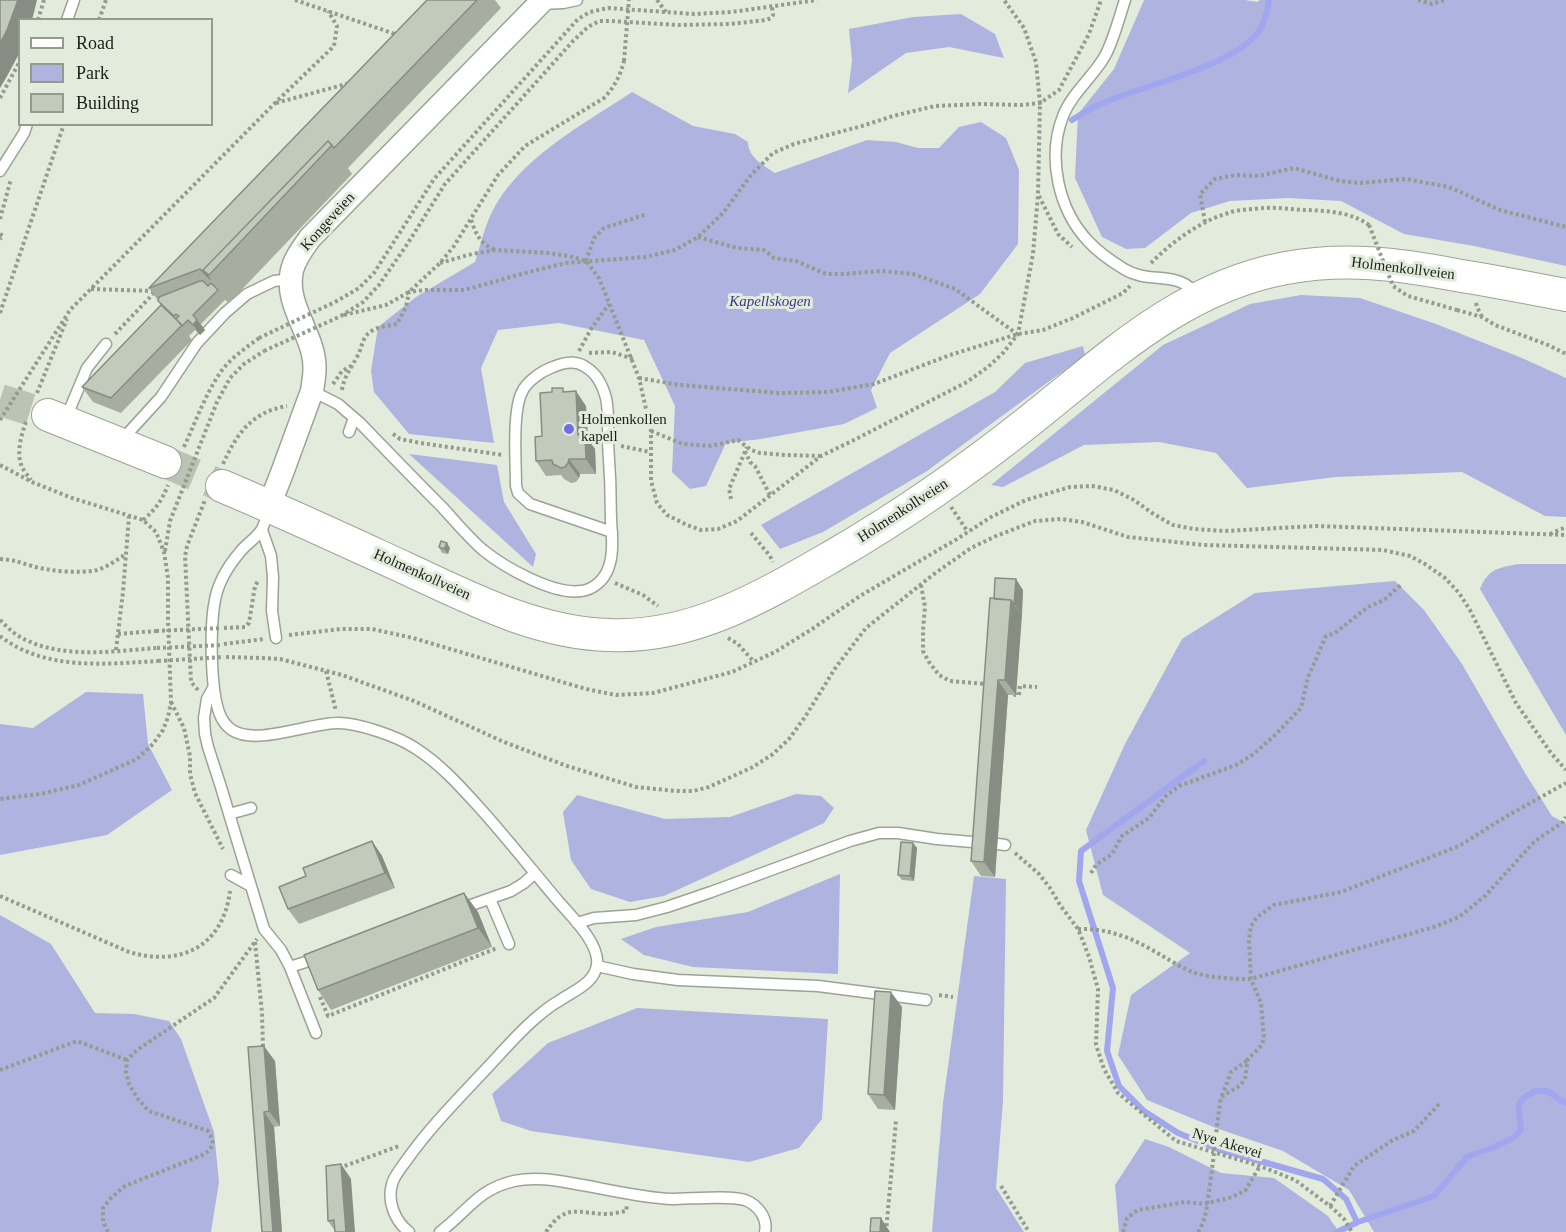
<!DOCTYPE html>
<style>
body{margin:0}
#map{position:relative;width:1566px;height:1232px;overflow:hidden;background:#e3ecdc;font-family:"Times New Roman",serif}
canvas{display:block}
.legend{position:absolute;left:18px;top:18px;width:195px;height:108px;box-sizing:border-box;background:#e3ecdc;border:2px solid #939a8e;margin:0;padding:8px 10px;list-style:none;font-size:18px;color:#1b1e19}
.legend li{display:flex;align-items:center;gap:12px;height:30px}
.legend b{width:30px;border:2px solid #939a8e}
</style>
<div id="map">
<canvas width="1566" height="1232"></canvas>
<ul class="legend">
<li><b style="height:8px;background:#fff"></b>Road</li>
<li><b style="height:16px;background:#aeb3df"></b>Park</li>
<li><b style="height:16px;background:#c2cabb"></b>Building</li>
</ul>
</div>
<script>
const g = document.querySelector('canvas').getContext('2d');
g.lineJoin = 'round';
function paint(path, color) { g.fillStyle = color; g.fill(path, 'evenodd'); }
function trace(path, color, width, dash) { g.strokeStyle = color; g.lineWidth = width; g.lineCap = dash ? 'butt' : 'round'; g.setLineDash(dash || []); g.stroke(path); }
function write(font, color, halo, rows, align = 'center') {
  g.font = font + ' "Times New Roman",serif'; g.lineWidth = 6; g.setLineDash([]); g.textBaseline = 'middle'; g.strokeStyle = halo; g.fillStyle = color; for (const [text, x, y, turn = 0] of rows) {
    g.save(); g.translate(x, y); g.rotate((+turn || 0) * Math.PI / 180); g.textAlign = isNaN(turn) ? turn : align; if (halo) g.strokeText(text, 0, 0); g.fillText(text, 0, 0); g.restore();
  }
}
const green = new Path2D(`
 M1144 0H1245L1257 2 1260 0H1566V266L1474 246 1404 234 1341 201 1288 198 1230 201 1191 213 1145 248 1126 249 1102 237 1075 178 1078 114 1114 69Z
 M961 14 995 34 1004 58 949 47 906 53 848 93 852 60 849 29 913 17Z
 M632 92 693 126 735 134 748 142C748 157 763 165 775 173L867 140 896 142 918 148H939L959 127 981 122 1006 138 1019 170 1018 244 980 294 890 353 871 390 877 408 844 424 761 439 726 443 706 486 690 489 672 472 675 406 644 340 559 323 498 330 481 368 494 443 409 434 374 392 371 371 378 327 416 297 475 262C480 247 484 229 491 214 517 159 583 125 632 92Z
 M1301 295 1360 298 1436 324 1522 358 1566 378V517L1545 516 1462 472 1336 477 1247 488 1216 453 1159 442 1084 445 1003 487 991 485 1163 345 1250 304Z
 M1083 346 1085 355 927 471 823 532 780 549 761 525 995 392 1025 363Z
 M409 454 497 465 504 502 536 554 533 567Z
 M1518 564H1566V735L1480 589C1488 569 1498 568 1518 564Z
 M1395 581 1424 610 1462 664 1525 773 1552 816 1566 824V1232H1374L1349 1190 1283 1151 1216 1128 1147 1100 1118 1055 1131 995 1190 953 1103 895 1086 830 1125 744 1182 639 1255 593Z
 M86 692 143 694 148 744 172 790 107 835 0 855V724L33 728Z
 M796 794 821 796 834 808 824 823 664 896 630 902 591 889 571 860 563 812 577 795 665 819 730 817Z
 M840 874 838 974 693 967 644 955 621 939 656 927 748 912Z
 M974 876 1006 879 1003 1101 996 1188 1024 1232H932L943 1103Z
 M0 915 51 944 95 1013 134 1014 169 1021 181 1039 214 1132 219 1182 211 1232H0Z
 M637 1008 828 1019 822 1119 799 1148 749 1162 531 1131 501 1121 492 1094 548 1043Z
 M1145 1139 1169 1147 1221 1173 1274 1178 1328 1216 1339 1232H1119L1115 1185Z`);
const stream = new Path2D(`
 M1072 120C1080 115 1088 110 1096 106 1140 85 1231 69 1259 31 1266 21 1267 11 1269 0
 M1204 761 1081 851 1079 881 1113 988 1107 1051 1119 1086 1144 1111 1178 1133 1218 1149 1323 1179 1346 1199 1357 1222
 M1337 1232 1358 1222 1434 1196 1467 1157 1494 1147 1513 1138 1521 1130C1521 1123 1518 1114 1519 1106 1521 1096 1536 1089 1546 1091 1554 1093 1558 1101 1566 1103`);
const secondaryTunnel = new Path2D(`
 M0 400 48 415
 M165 462 222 486`);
const path = new Path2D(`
 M295 0 398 35
 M657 0 666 12
 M1418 0 1432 4 1444 0
 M38 20 44 0
 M99 20 106 0
 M0 98 20 61
 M276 103 350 83
 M1039 196 1058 234 1072 247
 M0 219 11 179
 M471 220C477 236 479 242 495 250
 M1205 222 1200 194 1215 179 1236 175 1259 176 1294 168 1340 181 1359 183 1406 179 1449 187 1500 210 1566 227
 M0 234 3 236 0 239
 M698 237 737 248 764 250 774 258 796 261 826 274H843L882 271 913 274 955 289 1017 334
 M586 261 594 238 604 228 647 214
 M440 263 472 254 495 250 548 253 569 256 586 261 599 278 639 378 651 431V481L657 503 667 515 687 525 701 530 718 529 737 521 821 456 854 440 967 382 988 367 1003 353 1018 334 1033 254 1038 195 1040 103 1036 62 1024 28 1004 0
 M1151 263C1173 241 1199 222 1228 213 1239 209 1254 209 1265 208 1279 207 1293 210 1307 210 1328 211 1351 212 1369 225
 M91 289 154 291
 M335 302 359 288 374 273 434 179 578 19 590 12 608 8 694 14 732 12 817 0
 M1476 303 1477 307 1482 317
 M1457 310 1482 317 1495 325 1548 345 1566 354
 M0 313 64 124
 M344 315 386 305 409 292 440 263 454 246 498 175 525 146 604 98C615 86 620 76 624 61
 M341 316 363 302 379 285 408 243 445 184 573 41 588 27 599 21H611L678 25 730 24 766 20 771 18 773 15 772 7
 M115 334 155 292
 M579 351 591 329 609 304
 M589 353 612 352 633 359
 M639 378 679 385 780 393 828 392 874 384 950 355 1018 334 1043 330 1073 318 1123 293 1130 286
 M333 384 342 371 351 366
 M342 390C344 376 352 367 358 355 362 348 362 338 369 333 375 327 388 326 397 324L406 307 409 292 425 290H464L529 272 566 263 645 257 675 250 698 237 723 213 751 175 773 153 794 144 862 126 893 116 935 106 980 104 1021 105 1040 103 1059 90 1089 34 1101 0
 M37 393 67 319
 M0 420 70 310 275 103 334 46 337 26 328 11
 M26 422C21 436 16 453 22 467 24 471 28 476 31 480
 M651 431 683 444 711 446 738 440 751 450 760 453 786 455 820 456
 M393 434 400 439 421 443 503 455
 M621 446 650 452
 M184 447C195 423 204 398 218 376 228 360 244 349 259 338
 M745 451 750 462 755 466 770 495
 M223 464C237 433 252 412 287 406
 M0 465 32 482 72 498 143 520 156 532 164 552 168 578V620L171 702 168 717 163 730 153 744 137 759 79 785 40 794 0 799
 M731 499 729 489 747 447
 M951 507 968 532
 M143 520C156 509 162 500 168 485
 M751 533 770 556 773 562
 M1550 534 1566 527
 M165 551 170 521 217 402 230 378 244 364 264 351
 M0 559C15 560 18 562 32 566 48 571 80 574 97 570 107 567 117 560 126 554
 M615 583 643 595 658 606
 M921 585 925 607 923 630V651L929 662 939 675 950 681 987 684
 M0 620C8 628 16 636 26 640 66 659 115 651 157 648
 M224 628 245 627 249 623 255 586 258 581
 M118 634 156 631
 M289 635 341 629H372L413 638 586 689 616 695 653 693 732 672 775 652 812 629 860 596 957 539 991 517 1026 500 1070 487 1092 486 1114 490 1134 500 1152 513 1173 525 1194 529 1225 531 1316 526 1566 535
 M0 636C45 671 104 664 158 661
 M728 638 738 644 754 662
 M224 644 264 639
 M116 650 123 592 129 516
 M226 657 262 658 280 659 342 675 414 701 504 742 567 766 636 787 676 791H693L709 787 753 767 773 754 789 739 805 717 836 667 866 628 934 574 971 548 996 536 1035 521 1061 519 1082 522 1128 537 1204 545 1383 550 1410 556 1425 564 1445 578 1459 593 1470 610 1516 703 1551 753 1566 770
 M326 671 336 711
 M198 690 191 682 185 556 187 546 205 500
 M1015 693V695H1019L1020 686 1037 687
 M171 702 184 728 190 756V774L195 793 223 849
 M1015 853 1039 874 1050 888 1060 905 1078 929 1081 936 1089 957 1098 989 1096 1045 1104 1069 1118 1093 1176 1141 1260 1166 1295 1180 1330 1206 1344 1219 1352 1232
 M1091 873 1096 865 1112 854 1122 836 1149 818 1166 796 1179 786 1236 765 1254 754 1276 734 1301 708 1308 677 1326 636 1335 633 1368 607 1384 600 1401 585
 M0 896 129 952C180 967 223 947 230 891
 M1078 929C1102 928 1124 935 1145 946 1162 955 1177 966 1195 973 1211 978 1235 979 1251 979L1434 927 1459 917 1485 896 1535 841 1563 822 1566 817
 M255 942 262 1013 263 1048
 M939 995 953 997
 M320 997 328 1016 497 948
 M0 1070 77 1041 127 1060
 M1222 1096 1231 1072 1248 1060
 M339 1168 399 1146
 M1001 1186 1029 1232
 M1330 1206 1354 1166 1393 1140 1414 1131 1440 1103
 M108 1232 103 1222V1208L111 1198 125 1186 205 1154C215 1145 214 1142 208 1131L149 1111 138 1099 129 1084 126 1072 127 1060 137 1050 214 998 257 939
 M546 1232C566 1202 578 1214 607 1214 613 1214 620 1212 626 1211L627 1206
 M886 1232 896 1121
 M1123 1232 1127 1218 1138 1210 1185 1202 1204 1204 1229 1198 1245 1191 1260 1166
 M1198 1232C1206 1220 1207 1205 1209 1191 1214 1159 1216 1128 1221 1097L1241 1085 1245 1078 1248 1059 1262 1045 1264 1038 1261 1003 1251 979 1249 940 1251 926 1257 917 1274 905 1341 892 1459 846 1507 816 1566 783`);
const lane = new Path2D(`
 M1125 0C1119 18 1114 39 1105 56 1093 77 1072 93 1063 116 1047 157 1058 209 1088 241 1098 252 1111 261 1124 269 1150 285 1181 269 1198 297
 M539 4 563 3 577 0
 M67 20 74 0
 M0 171 24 133 27 124
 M312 391 338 404 360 423C387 451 414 479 442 507 455 521 468 537 483 550 504 567 553 595 581 591 593 590 604 580 608 569 614 555 612 535 611 520 611 494 610 469 608 443 608 428 609 412 606 398 603 387 597 374 587 368 576 360 565 362 553 367 542 371 527 381 522 392 512 412 516 463 516 486L518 493 530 504 612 532
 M66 418 87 368 106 344
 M130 431 161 397 197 343 225 313 247 294 274 281 291 279
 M349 432 354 418
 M269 508C267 515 265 523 262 529 257 538 246 544 240 552 229 565 218 583 215 600 210 623 209 703 224 722 225 724 230 729 232 730 256 746 309 723 338 723 358 723 397 736 415 748 439 763 459 785 478 806 506 837 532 870 559 902 572 917 600 944 597 965 594 984 573 991 559 1001 551 1005 544 1011 537 1017 519 1032 504 1050 488 1067 459 1098 430 1127 406 1161 401 1168 394 1176 392 1184 387 1202 395 1221 409 1232
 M262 530 271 556 273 577 272 611 276 638
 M213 688 207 699 204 718 205 734 208 747 220 784 264 929 281 950 290 967 316 1033
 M229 814 251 808
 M998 844 1005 845
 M231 875 251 886
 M490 899 509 944
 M460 909 511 891 524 883 535 873
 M577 923 594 918 636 915 667 907 711 892 850 841 879 833H898L937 839 984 843
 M597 966 633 974 678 980 818 986 926 1000
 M290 967 318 958
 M440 1232C467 1212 478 1189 514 1181 537 1176 559 1181 582 1185 611 1190 642 1198 672 1199 691 1199 729 1195 745 1200 758 1205 768 1218 765 1232`);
const street = new Path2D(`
 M269 506 282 473 312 391C314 378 316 367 313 354 307 326 285 301 292 270 295 258 303 248 310 238L543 0`);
const secondary = new Path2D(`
 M48 415 165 462
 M222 486C284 512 344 540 405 568 470 598 536 633 609 635 691 639 762 597 831 557 902 516 969 469 1033 418 1112 355 1183 287 1286 268 1345 257 1398 264 1456 275 1493 281 1529 288 1566 295`);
const pathBridge = new Path2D(`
 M624 61 629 0
 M1369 225 1393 286 1408 296 1457 310
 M259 338 335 302
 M264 351 341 316
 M156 631 222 628
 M157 648 223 645
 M158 661 224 657`);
const wall = new Path2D(`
 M427 0H495L501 8 348 168 352 174 229 303 225 300 201 324 205 330 200 335 195 330 189 336 192 340 121 413 93 402 82 387 161 305 149 288Z
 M586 406 588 439 595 449 596 474H580L579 478 576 482 571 483 564 479 561 475 546 476 536 461 542 436Z
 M439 547 450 548 448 554 442 553Z
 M1023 590 1016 695H1008L995 877 981 876 971 861 994 599Z
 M372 841 382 856 395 888 299 924 288 909 306 876Z
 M913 843 917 848 914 881 902 880 898 875Z
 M464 893 478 912 492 947 331 1010 318 990Z
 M902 1007 895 1110 878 1109 868 1094Z
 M248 1047 275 1061 280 1126 274 1127 282 1232Z
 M341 1164 351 1179 335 1231 328 1221Z`);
const shadedWall = new Path2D(`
 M18 0H37L32 20H20V52L6 78 0 88V43Z
 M197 320 205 330 200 335 193 325Z
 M576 391 586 406 588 439 595 449 596 474 586 459 578 435Z
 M569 459 580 474 579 478 568 463Z
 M447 543 450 548 448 554 444 549Z
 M1016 579 1023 590 1022 615 1014 605Z
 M1011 600 1022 615 1016 695 1005 680Z
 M998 680 1008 695 995 877 984 862Z
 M372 841 382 856 395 888 385 873Z
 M913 843 917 848 914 881 910 876Z
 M464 893 478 912 492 947 478 928Z
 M891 992 902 1007 895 1110 884 1095Z
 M264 1046 275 1061 280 1126 269 1111Z
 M264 1112 274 1127 282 1232H273Z
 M341 1164 351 1179 355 1232H346Z
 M881 1218 890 1232H880Z`);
const building = new Path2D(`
 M0 0H18L7 30 0 43Z
 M427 0H477L334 148 328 141 203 270 210 279 200 269 149 288Z
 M328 141 332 145 209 275 203 270Z
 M200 281H203L208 286 211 283 218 290 193 315 197 320 193 325 188 320 182 326 176 319 179 316 176 314 174 316 158 301 159 297Z
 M161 305 182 325 111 398 82 387Z
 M552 388H563V392L576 391 578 435 585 434 586 459H569L568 463 565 467 561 468 553 464 552 460 536 461 535 437 542 436 540 393 552 392Z
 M441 541 447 543 444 549 439 547Z
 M995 578 1016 579 1014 605 1011 600 994 599Z
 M990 598 1011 600 1005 680H998L984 862 971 861Z
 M372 841 385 873 288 909 279 887 306 876 303 868Z
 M901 842 913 843 910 876 898 875Z
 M464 893 478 928 318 990 304 955Z
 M875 991 891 992 884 1095 868 1094Z
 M264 1046 269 1111 264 1112 273 1232H262L248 1047Z
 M341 1164 346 1232H335L334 1220 328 1221 326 1166Z
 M871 1218H881L880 1232H870Z`);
const markers = [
 [569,429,6,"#6e6ee8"]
];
const streetNames = [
 ["Kongeveien",328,222,-48],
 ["Holmenkollveien",1403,269,7],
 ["Holmenkollveien",903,511,-33],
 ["Holmenkollveien",422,575,24],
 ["Nye Akevei",1227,1144,17]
];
const parkNames = [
 ["Kapellskogen",770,302]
];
const poiNames = [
 ["Holmenkollen",581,420],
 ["kapell",581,437]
];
paint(green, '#aeb3df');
trace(stream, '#a0a7ef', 6);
trace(secondaryTunnel, '#bbc3b5', 32, [32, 16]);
trace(lane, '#9ca395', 13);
trace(street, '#9ca395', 25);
trace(secondary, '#9ca395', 34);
trace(path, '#949b8f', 4, [3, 3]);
trace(lane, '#fff', 10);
trace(street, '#fff', 22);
trace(secondary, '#fff', 32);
trace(pathBridge, '#949b8f', 4, [3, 3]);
paint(wall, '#a7aea1');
paint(shadedWall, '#888d83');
paint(building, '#c2cabb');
trace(building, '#888d83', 1.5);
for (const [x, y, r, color] of markers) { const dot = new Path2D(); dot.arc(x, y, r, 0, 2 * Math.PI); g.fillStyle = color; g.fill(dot); trace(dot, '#e3ecdc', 2); }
write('15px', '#1b1e19', '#e3ecdc', streetNames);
write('italic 15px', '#3a388b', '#e3ecdc', parkNames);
write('15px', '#1b1e19', '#e3ecdc', poiNames, 'left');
</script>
